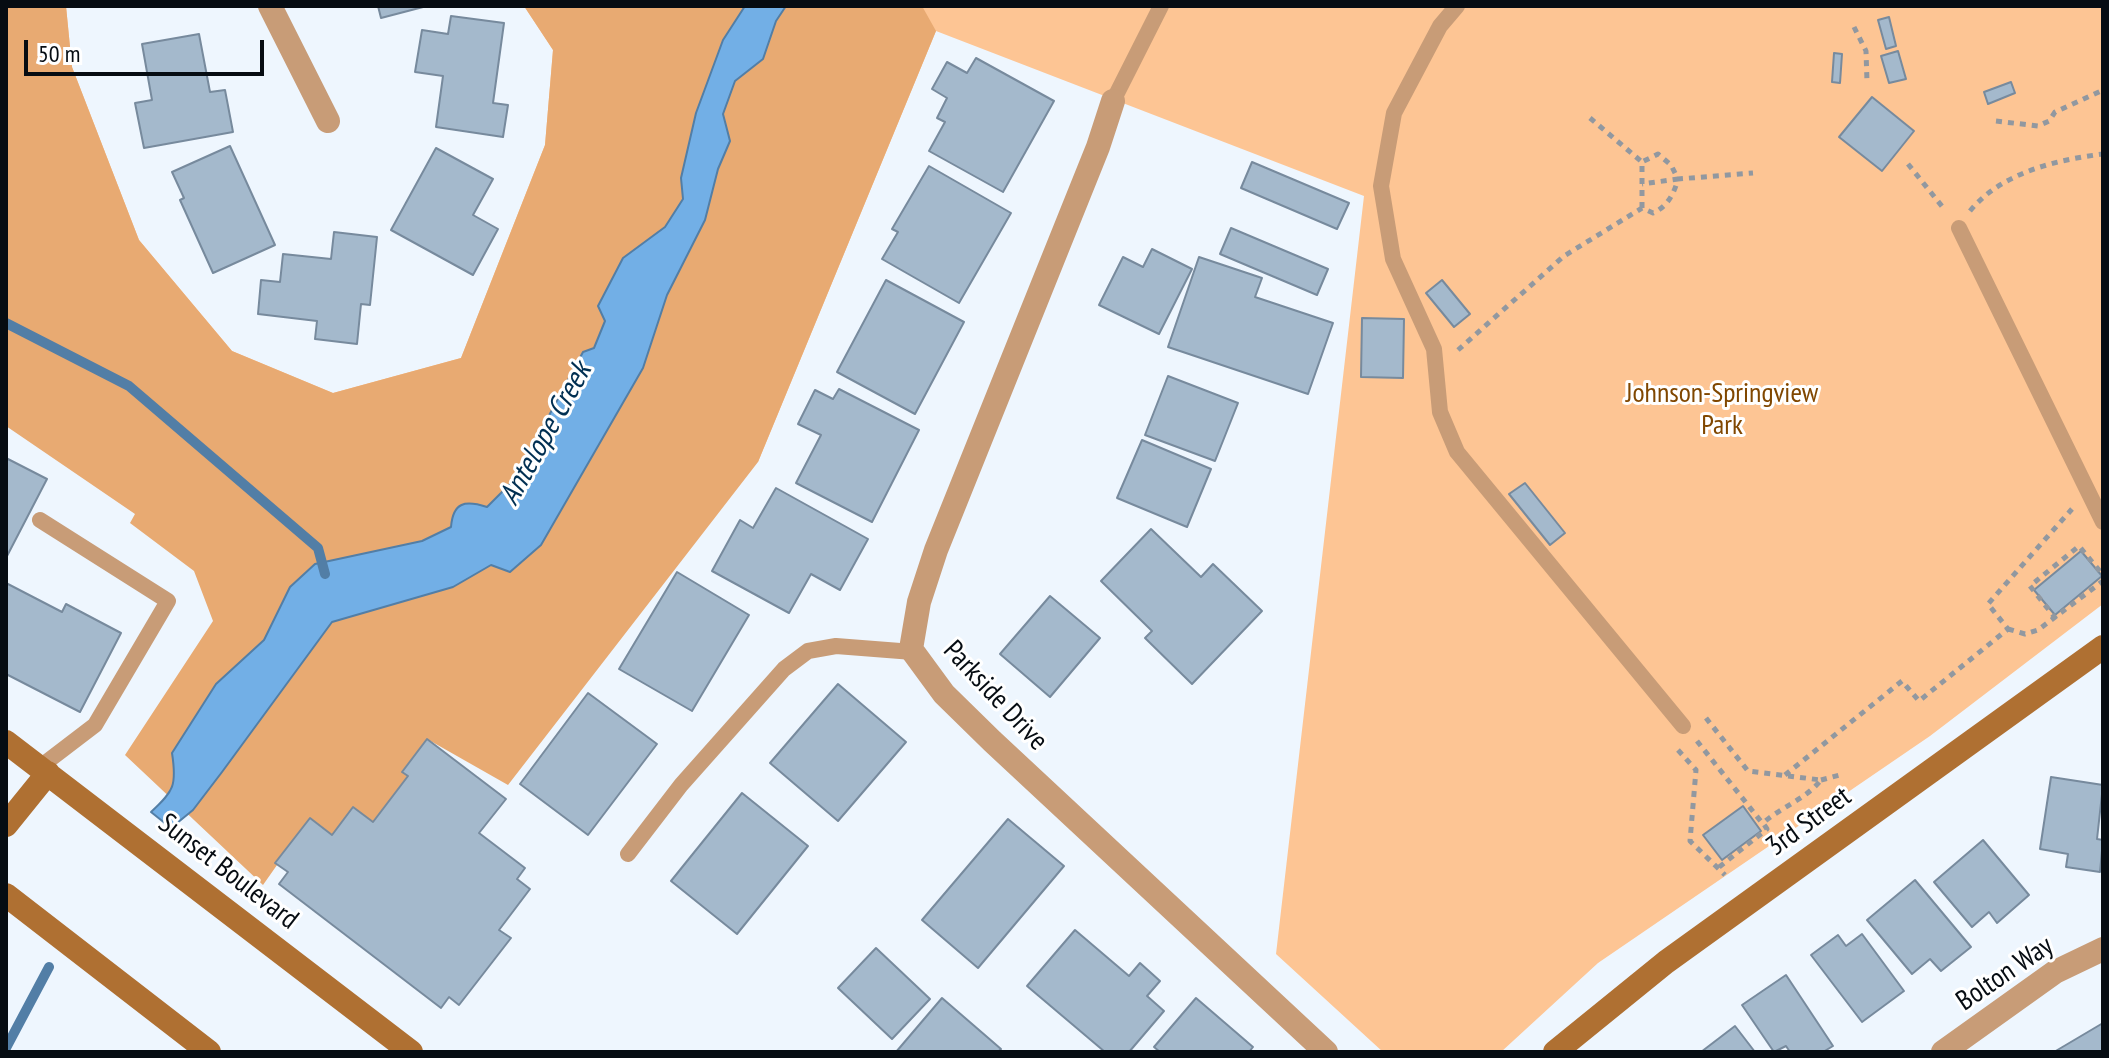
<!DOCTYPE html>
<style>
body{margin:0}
#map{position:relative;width:2109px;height:1058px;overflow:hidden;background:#eef6fe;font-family:"PT Sans Narrow",sans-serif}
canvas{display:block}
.frame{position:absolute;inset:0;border:8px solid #060c12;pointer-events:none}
.scale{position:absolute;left:24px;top:40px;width:240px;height:36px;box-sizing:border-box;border:4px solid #060c12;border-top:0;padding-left:10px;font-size:24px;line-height:28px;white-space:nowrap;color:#060c12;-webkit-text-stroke:6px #fff;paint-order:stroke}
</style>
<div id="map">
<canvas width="2109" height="1058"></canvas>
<div class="frame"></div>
<div class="scale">50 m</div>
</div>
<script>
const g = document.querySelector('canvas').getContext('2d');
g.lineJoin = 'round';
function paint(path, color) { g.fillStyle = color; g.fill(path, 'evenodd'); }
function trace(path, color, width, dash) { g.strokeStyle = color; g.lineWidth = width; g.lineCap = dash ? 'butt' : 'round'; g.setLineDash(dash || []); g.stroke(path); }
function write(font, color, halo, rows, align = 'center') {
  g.font = font + ' "PT Sans Narrow",sans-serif'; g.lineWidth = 6; g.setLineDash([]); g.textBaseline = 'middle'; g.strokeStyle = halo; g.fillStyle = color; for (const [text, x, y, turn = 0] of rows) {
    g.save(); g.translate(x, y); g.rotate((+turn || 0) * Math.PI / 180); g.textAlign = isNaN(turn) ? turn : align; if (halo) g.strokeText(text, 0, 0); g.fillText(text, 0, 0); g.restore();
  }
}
const green = new Path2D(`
 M6 6H66L72 67 139 240 232 351 333 393 461 358 545 145 553 50 524 6H2103V604L1930 736 1598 963 1501 1052H1383L1276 954 1364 196 936 31 758 462 13 399Z`);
const forest = new Path2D(`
 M6 6H66L72 67 139 240 232 351 333 393 461 358 545 145 553 50 524 6H922L936 31 758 462 508 785 427 739 402 772 408 776 373 822 353 807 332 835 310 818 263 885 125 755 213 621 194 571 130 523 135 514 6 426Z`);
const water = new Path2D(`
 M745 6H786L776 21 763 59 735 81 723 114 730 141 718 169 705 220 667 295 643 368 541 545 510 572 491 565 453 587 332 622 222 772 193 810 171 828 151 812C174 791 177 785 172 753L216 684 264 640 290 587 315 564 422 541 451 527C453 502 465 500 487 507L515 479 583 352 594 348 605 321 598 306 623 258 665 227 683 199 681 178 696 113 723 40Z`);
const stream = new Path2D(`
 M6 323 129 386 318 548 325 574
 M6 1048 49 967`);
const building = new Path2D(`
 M378 6H427L381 18Z
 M451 16 504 23 493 103 508 105 503 137 436 127 443 76 415 72 422 30 448 34Z
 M1889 17 1896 46 1886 49 1878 20Z
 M199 34 210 92 225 90 233 132 144 148 135 103 152 100 142 44Z
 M1898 51 1906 79 1889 83 1881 56Z
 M1834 53 1842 54 1840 83 1832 82Z
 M976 58 1054 101 1003 192 929 151 945 122 937 118 947 98 932 89 947 62 967 73Z
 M2011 82 2015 93 1988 104 1984 92Z
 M1872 97 1914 131 1882 171 1839 137Z
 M230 146 275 245 213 273 180 200 184 198 172 172Z
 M436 148 493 179 473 215 498 229 473 275 391 230Z
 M1252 162 1349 203 1337 229 1241 188Z
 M929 166 1011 213 959 303 882 259 898 232 892 229Z
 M1231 228 1328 269 1317 295 1220 254Z
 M334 232 377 237 370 305 361 304 357 344 315 339 317 321 258 314 261 280 280 282 283 254 331 259Z
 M1152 249 1192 269 1159 334 1099 305 1123 257 1143 267Z
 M1199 257 1262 278 1255 297 1333 323 1308 394 1168 347Z
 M886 280 964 322 915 414 837 372Z
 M1442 280 1470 314 1454 327 1426 293Z
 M1362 318 1404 319 1403 378 1361 377Z
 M1168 376 1238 403 1215 461 1145 435Z
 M839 389 919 430 872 522 796 483 821 435 798 424 815 390 833 399Z
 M1142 440 1211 469 1187 527 1117 498Z
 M6 458 47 479 6 558Z
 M1525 483 1565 533 1550 545 1509 494Z
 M776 488 868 539 840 590 811 574 789 613 712 571 740 520 753 528Z
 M1151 529 1201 577 1213 564 1262 611 1192 684 1145 638 1152 631 1101 581Z
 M2081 551 2102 576 2055 615 2034 590Z
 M677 572 749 615 692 711 619 669Z
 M6 583 62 612 66 604 121 633 80 712 6 674Z
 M1050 596 1100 638 1050 697 1000 654Z
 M838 684 906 742 838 821 770 763Z
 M588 693 657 744 588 835 520 784Z
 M427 739 506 799 479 833 525 868 517 879 530 889 499 930 511 938 459 1005 449 997 441 1008 279 884 288 872 275 863 310 818 332 835 353 807 373 822 408 776 402 772Z
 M2051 777 2103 785 2097 839 2103 840 2100 872 2066 867 2068 854 2040 849Z
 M742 793 808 846 737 934 671 881Z
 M1743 806 1761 831 1722 860 1703 835Z
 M1008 819 1064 866 978 968 922 920Z
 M1983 840 2029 895 1997 923 1989 912 1972 927 1934 882Z
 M1915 880 1971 947 1941 971 1930 959 1912 974 1867 920Z
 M1075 930 1129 976 1140 963 1160 981 1147 996 1164 1011 1129 1052H1105L1027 986Z
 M1862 934 1904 991 1862 1022 1811 955 1838 935 1846 946Z
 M876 948 930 999 892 1039 838 988Z
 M1786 975 1833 1046 1823 1052H1790L1786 1046 1774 1052 1742 1005Z
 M942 998 1001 1049 998 1052H896Z
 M1196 998 1253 1047 1249 1052H1160L1154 1047Z
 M2103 1023V1052H2054Z
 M1735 1026 1755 1052H1701Z`);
const path = new Path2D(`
 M1854 27 1866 51 1867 82
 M1590 118 1642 162
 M1996 121 2038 126 2049 121 2055 112 2103 90
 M1908 164 1945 210
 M1642 208V162L1658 154 1671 165 1678 179 1642 184
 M1970 211C2001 173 2055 160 2103 154
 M1458 350 1564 256 1642 208 1653 213C1667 207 1674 194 1678 179L1753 173
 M2056 619 2030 586 2079 546 2103 575
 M2008 629 2025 634 2038 630 2103 581
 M1706 718 1748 771 1821 780C1806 799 1781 807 1763 823L1767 829 1718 868
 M1697 741 1763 824
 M1678 750 1696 770 1690 841 1725 875
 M1785 775 1902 681 1919 701 2008 629 1988 604 2072 509
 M1821 780 1840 775`);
const lane = new Path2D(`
 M1457 6 1440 26 1394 113 1381 186 1393 259 1434 349 1440 412 1457 452 1683 726
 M1113 101 1161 6
 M1959 228 2103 522
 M40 767 95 725 168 601 40 520
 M628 854 681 785 784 669 808 651 836 646 913 652`);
const street = new Path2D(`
 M270 6 328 121
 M1113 101 1098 147 936 550 919 602 911 649 944 694 992 741 1326 1052
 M1943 1052 2055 972 2103 949`);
const secondary = new Path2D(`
 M6 742 411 1052
 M6 825 48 773
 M6 895 209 1052
 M1555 1052 1666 962 2103 647`);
const parkNames = [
 ["Johnson-Springview",1722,394],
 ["Park",1722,426]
];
const streetNames = [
 ["Parkside Drive",995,696,47],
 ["3rd Street",1809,822,-36],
 ["Sunset Boulevard",228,872,38],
 ["Bolton Way",2005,974,-34]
];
const waterNames = [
 ["Antelope Creek",546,434,-61]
];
paint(green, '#fdc594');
paint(forest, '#e8aa72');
paint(water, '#72afe6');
trace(water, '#527ea6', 2);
trace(stream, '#527ea6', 10);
paint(building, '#a4b9cc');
trace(building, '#778a9d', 2);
trace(path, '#9198a0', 5, [6, 6]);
trace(lane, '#c89c77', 16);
trace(street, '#c89c77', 24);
trace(secondary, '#af7032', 24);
write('28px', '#804700', '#fff', parkNames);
write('28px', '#060c12', '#fff', streetNames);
write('italic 30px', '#002f52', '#fff', waterNames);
</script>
